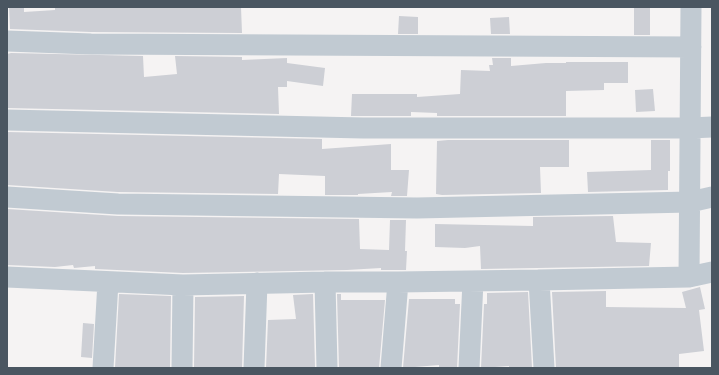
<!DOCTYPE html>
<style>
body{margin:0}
#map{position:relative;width:719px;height:375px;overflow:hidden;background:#f5f3f3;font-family:"PT Sans Narrow",sans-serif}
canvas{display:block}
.frame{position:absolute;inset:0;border:8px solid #4a5661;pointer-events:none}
</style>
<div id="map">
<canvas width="719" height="375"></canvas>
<div class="frame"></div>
</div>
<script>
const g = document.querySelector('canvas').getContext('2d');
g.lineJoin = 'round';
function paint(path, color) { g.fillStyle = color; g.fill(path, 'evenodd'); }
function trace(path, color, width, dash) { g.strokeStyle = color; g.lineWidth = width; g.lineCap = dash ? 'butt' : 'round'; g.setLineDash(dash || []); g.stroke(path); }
const building = new Path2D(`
 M9 7H24V12L55 10V7H241L242 33 91 32 10 29Z
 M634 7H650V35H634Z
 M399 16 418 17V34H398Z
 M509 17 510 34H491L490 18Z
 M11 53 143 56 144 77 177 74 175 56 242 57V60L287 58V63L325 68 323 86 287 81V87H278L279 114 7 108V54Z
 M492 58H511V66L546 63H566V62H628V83H604V90L566 91V116H437V113L411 112V116H351L352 94H417V97L460 94 461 70 490 71 489 65H493Z
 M653 89 655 111 636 112 635 90Z
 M7 132 322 139V149L391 144V170H409L407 196H391L392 192 358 194V195H325V176L279 174 278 194 118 192 7 185Z
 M448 140H569V167H540L541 193 442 195 436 194 437 141Z
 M651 140H670V171H668V190L588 192 587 172 651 170Z
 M7 209 118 216 359 219 360 249 389 250 390 220H406L405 251H407L406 270H381V268L347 270 183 273 95 269V266L74 268 73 265 55 267 7 265Z
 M613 216 616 242 651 243 649 266 481 269 480 246 465 248 435 247V224L533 226V217Z
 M700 287 705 309 699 310 704 351 679 354V368H556L552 292 606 291V307L686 308 682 292Z
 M528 292 532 368H509V366L481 368 484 304H487V293Z
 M119 294 171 296 170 368H115Z
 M313 294 315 367 266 368 268 320 296 319 293 295Z
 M337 294H341V300H385L379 368H339Z
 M244 296 242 368H194L195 297Z
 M409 299H455V304H460L457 368H439V365L403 368Z
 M83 323 94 324 92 358 81 357Z`);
const minor = new Path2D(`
 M7 41 91 44 691 47
 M7 120 363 128H690L712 127
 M7 197 118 204 417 208 690 202 712 197
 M7 277 183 285 325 282H398L539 280 689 277 712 272
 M689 277 691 7
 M539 280 544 368
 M325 282 327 368
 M103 368 108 282
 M182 368 183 285
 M254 368 257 283
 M391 368 398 282
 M469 368 473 281`);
paint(building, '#cdcfd5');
trace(minor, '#c1cad2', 21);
</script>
